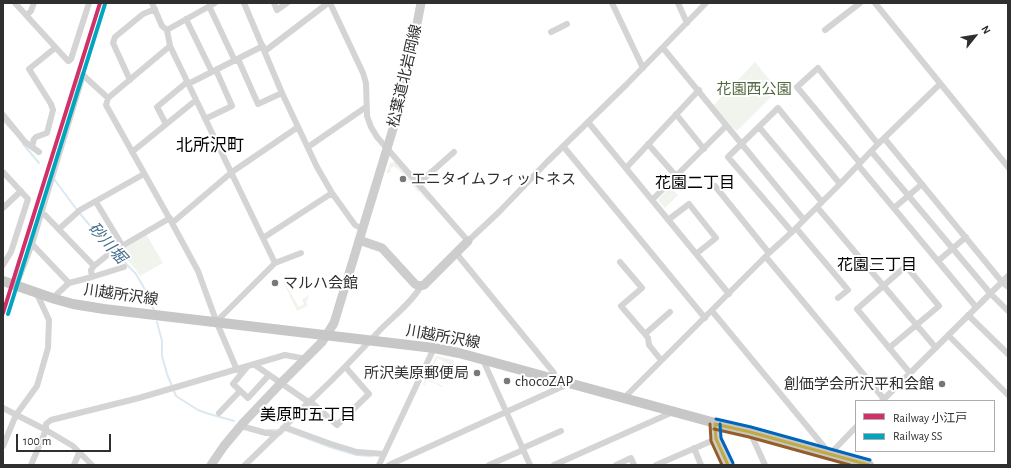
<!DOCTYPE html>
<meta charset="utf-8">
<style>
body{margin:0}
#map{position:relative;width:1011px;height:468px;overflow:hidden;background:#fff;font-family:"Alegreya Sans","Noto Sans JP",sans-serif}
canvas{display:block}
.frame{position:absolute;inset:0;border:4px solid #2f2f2f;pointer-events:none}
.legend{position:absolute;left:855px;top:400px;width:140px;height:52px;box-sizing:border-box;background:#fff;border:1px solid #acacac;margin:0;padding:5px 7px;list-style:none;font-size:12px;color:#2f2f2f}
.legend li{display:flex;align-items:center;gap:8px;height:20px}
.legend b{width:20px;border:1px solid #acacac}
.north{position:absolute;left:955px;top:16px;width:40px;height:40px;-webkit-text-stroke:3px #fff;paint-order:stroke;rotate:60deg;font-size:11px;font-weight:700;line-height:16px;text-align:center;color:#2f2f2f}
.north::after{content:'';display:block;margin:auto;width:14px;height:18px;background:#2f2f2f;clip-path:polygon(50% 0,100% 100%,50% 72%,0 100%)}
.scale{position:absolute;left:16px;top:434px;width:95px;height:18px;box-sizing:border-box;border:2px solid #2f2f2f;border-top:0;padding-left:5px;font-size:12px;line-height:14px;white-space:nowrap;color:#2f2f2f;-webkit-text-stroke:3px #fff;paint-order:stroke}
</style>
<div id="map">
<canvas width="1011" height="468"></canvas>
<div class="frame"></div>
<ul class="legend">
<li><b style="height:5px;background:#d13169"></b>Railway 小江戸</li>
<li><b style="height:5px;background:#00a6bf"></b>Railway SS</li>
</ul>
<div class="north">N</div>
<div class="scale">100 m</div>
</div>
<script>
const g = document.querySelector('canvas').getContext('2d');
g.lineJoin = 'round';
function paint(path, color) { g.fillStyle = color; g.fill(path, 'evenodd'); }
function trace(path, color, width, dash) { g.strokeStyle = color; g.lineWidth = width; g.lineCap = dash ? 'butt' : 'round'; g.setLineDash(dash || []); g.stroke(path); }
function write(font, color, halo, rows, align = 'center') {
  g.font = font + ' "Alegreya Sans","Noto Sans JP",sans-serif'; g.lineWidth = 4; g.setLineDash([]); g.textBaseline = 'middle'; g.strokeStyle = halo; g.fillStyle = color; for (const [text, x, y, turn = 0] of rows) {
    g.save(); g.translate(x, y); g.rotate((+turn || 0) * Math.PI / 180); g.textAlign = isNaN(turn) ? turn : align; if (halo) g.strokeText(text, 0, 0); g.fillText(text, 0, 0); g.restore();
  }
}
const green = new Path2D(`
 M755 62 778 90 737 131 733 128 714 105Z
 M395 162 428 200 427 201 420 192 419 193 397 168 396 169 394 166 390 169 391 171 388 174 387 172 390 163Z
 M670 187 678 195 665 208 658 200Z
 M146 234 163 263 140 276C134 266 126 258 118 251Z
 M282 279 299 307 304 304 302 300 309 295 306 303 308 304 307 306 297 311Z
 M436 356 453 360 454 361 453 364 451 365 437 358 428 379 443 386 442 387 427 380 425 384 426 385 425 386 423 384Z`);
const stream = new Path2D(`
 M3 120 13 131
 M23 144 39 163
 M54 179 77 210 97 234 136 274 144 288 154 310
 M157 322 162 341V356L167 374 176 396 198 410 206 413 234 421
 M267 430H280
 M285 430 330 447 356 455 372 456`);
const street = new Path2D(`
 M15 3 68 61H69L71 59 89 3
 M152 3 162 26 167 30
 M215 3 167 30 170 46 275 263 221 317 217 323
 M244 3 282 93 317 167 332 193 355 225 362 229
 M274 3 277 10 287 3
 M330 3 363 73 366 83 367 116 371 127 377 137 468 241 499 212 547 162 626 85 706 3
 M612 3 643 68
 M678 3 687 23
 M875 3 1008 167
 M209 6 235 61
 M27 15 31 11 34 3
 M186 19 212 72
 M825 30 860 3
 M551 32 567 24
 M663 48 804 220
 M265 51 328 3
 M238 59 258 104 282 93
 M130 80 113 43 115 37 143 14 155 9
 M188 84 263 46
 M108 98 106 105 172 223 198 271 217 323 237 370
 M676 114 704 149
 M3 115 25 142 39 152
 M205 119 232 106 216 70
 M588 122 729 294
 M166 124 157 107 187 82
 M759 127 822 202
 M884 138 1002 282 1008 287
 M648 144 676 176
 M563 146 705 318
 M32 147 34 139 36 137 47 133 53 110 51 104 29 69 55 48
 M308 147 366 107
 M871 151 990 293 1008 311
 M132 152 196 100
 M860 163 797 87 818 68 878 144
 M858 165 976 307
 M626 168 699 90
 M3 172 28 199 11 252 3 265
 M418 184 454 152
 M715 186 769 253
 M652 200 726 126
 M96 202 122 245
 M817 207 936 348
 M3 208 21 191
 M894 208 922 184
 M41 213 45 215 94 266
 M668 220 689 204 716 238 696 254
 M172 223 232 172 298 127
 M796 228 848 290 838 298
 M59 229 80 210 144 174
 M792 232 728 157 778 108 840 184
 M263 238 332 193
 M32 244 69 283 92 277 124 267
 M456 253 554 373 552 379
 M766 257 884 399
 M938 261 966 237
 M620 262 642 288 621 306 645 334 670 312
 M275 263 301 253
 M92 277 91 270 94 266 110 253 170 218
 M16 286 32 244 83 75 108 98 170 46
 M55 299 57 294 69 283
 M712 311 830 454 856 427
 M968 315 1008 354
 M645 334 648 338 649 345 661 360
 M948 335 1008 395
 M889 348 939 306 906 266 857 309 910 373
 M483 360 530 465
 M255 365 304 399 307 401H310L337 425 369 394 348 370 346 366
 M247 367 233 384 248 398 269 375
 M624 398 769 253 792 232 840 184 878 144 940 84
 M882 401 1008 276
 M3 408 46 430 73 446 92 465
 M219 413 240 391
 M241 426 266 433 277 434
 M283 428H287L331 444 357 452 384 454
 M750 432 765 465
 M3 446 16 415 37 386 48 348 49 320 36 292
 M523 448 561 431
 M694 448 701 465
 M31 465 46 430V424L51 420 139 398 285 355 306 359
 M74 465 79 453
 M245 465 277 434 280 432C296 413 315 397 332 380 349 363 365 346 381 329 394 316 412 302 421 286
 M379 465 434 348
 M389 465 570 383
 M489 465 523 450
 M554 465 673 412
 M616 465 631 458 634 465
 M656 465 716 439`);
const secondary = new Path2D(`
 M359 240 382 248 415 284 419 286 424 285 468 241
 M715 424 716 439 728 465
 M211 465 224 446 244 422 281 383 322 342 334 323 396 119 408 71 421 3`);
const primary = new Path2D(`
 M3 281 55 299 73 304 104 309 434 348 459 353 869 465`);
const bus1 = new Path2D(`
 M715 424 750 432 869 465
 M715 424 716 439 728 465`);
const bus2 = new Path2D(`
 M710 424 711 441 722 465
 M714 429 749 437 850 465`);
const bus3 = new Path2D(`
 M716 419 751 427 870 460
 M720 424 721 438 733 463`);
const rail1 = new Path2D(`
 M3 313 100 3`);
const rail2 = new Path2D(`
 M8 314 105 4`);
const markers = [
 [403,179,4,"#787878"],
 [275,283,4,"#787878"],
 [477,373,4,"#787878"],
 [507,381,4,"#787878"],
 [942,384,4,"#787878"]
];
const streetNames = [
 ["松葉道北岩岡線",405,76,-77],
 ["川越所沢線",121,295,8],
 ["川越所沢線",443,337,10]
];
const parkNames = [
 ["花園西公園",754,89]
];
const poiNames = [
 ["エニタイムフィットネス",411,179],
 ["マルハ会館",283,283],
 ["所沢美原郵便局",469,373,"right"],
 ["chocoZAP",515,381],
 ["創価学会所沢平和会館",934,384,"right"]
];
const neighbourhoodNames = [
 ["花園二丁目",695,183],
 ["花園三丁目",877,265],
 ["美原町五丁目",308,415]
];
const waterNames = [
 ["砂川堀",107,243,48]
];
const quarterNames = [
 ["北所沢町",210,146]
];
paint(green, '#f1f4ed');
trace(stream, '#dbe8f0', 2);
trace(street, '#d4d4d4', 6);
trace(secondary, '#cdcdcd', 9);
trace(primary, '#c7c7c7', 10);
trace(bus1, '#c1aa42', 3);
trace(bus2, '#955d2a', 3);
trace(bus3, '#0065bd', 3);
trace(rail1, '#d13169', 4);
trace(rail2, '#00a6bf', 4);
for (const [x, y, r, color] of markers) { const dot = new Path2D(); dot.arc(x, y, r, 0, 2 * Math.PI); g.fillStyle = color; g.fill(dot); trace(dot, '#fff', 1.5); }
write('15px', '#2f2f2f', '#fff', streetNames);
write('15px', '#526840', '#fff', parkNames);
write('15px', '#2f2f2f', '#fff', poiNames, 'left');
write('16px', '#000', '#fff', neighbourhoodNames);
write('italic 16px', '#436e8b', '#fff', waterNames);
write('17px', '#000', '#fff', quarterNames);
</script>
